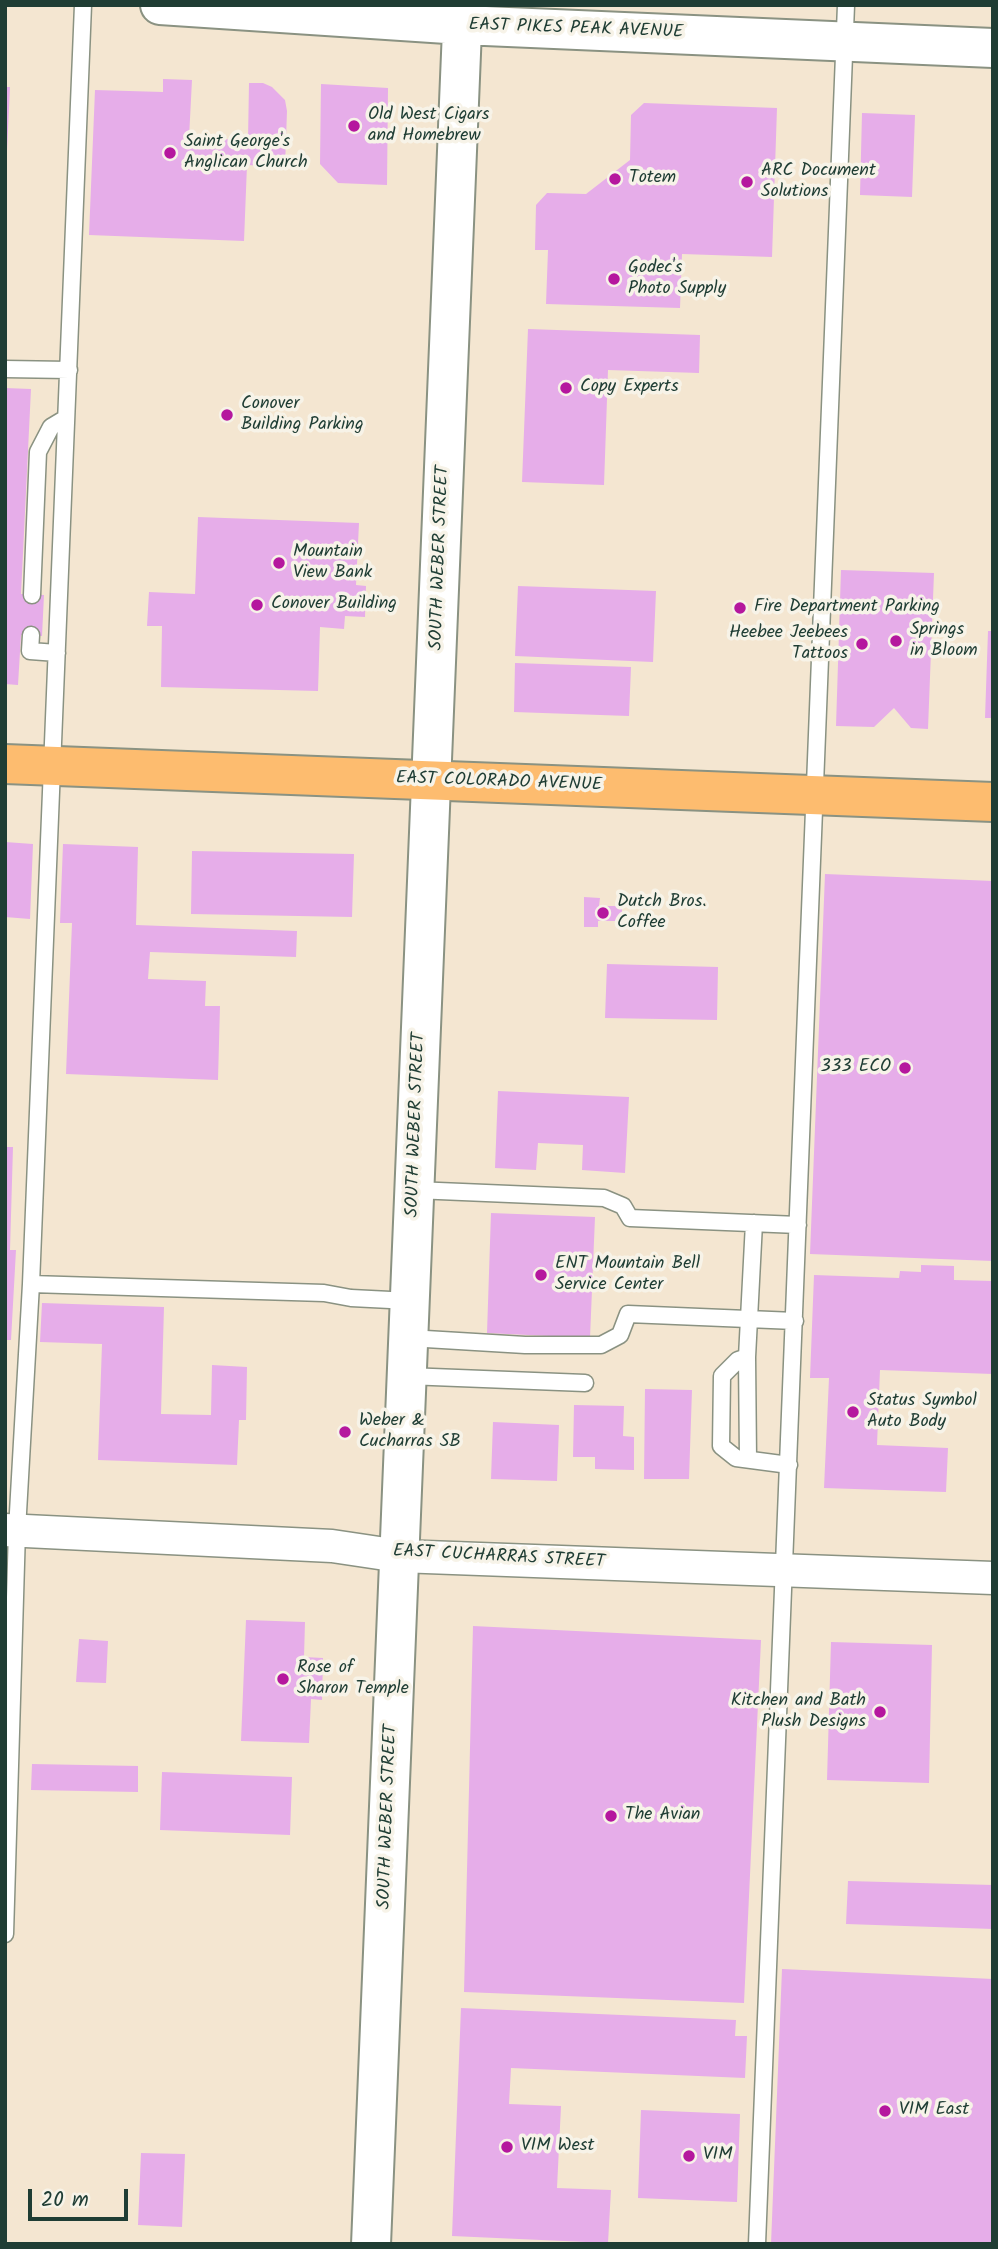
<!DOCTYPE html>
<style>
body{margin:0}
#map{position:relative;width:998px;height:2249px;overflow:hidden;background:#f4e6d1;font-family:Kalam,sans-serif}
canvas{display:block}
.frame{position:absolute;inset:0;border:7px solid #1f3d34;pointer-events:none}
.scale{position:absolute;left:28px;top:2189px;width:100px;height:32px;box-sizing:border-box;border:4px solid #1f3d34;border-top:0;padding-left:9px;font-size:21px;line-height:24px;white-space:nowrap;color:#1f3d34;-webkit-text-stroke:5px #f7f3e8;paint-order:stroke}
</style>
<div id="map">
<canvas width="998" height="2249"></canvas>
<div class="frame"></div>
<div class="scale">20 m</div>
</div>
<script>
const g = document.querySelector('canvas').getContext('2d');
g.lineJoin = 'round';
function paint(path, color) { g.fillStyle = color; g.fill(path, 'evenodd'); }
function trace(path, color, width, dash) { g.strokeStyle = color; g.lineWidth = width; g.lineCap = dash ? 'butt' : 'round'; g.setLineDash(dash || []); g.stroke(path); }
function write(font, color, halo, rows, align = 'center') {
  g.font = font + ' Kalam,sans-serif'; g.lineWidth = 7; g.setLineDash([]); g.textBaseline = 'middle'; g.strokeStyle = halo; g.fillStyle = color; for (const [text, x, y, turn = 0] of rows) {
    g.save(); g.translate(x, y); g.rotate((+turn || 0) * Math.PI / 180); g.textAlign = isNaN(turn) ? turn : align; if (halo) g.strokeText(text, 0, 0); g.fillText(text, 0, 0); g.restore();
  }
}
const building = new Path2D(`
 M163 79 192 80 189 138 248 140 249 83H263L272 87 285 100 287 111 285 167 247 165 244 241 89 235 95 90 163 92Z
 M321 84 388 88 387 185 338 183 320 164Z
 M5 87H10L7 151 5 150Z
 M644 103 777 108 772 257 682 254 680 308 546 304 548 250H535L536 205 547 193 586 194 630 160 631 115Z
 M862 113 915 115 912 197 860 195Z
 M528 329 700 335 699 373 608 370 604 485 522 482Z
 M5 388 31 389 21 594 44 595 42 636 21 635 18 685 5 684Z
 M198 517 359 523 356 585 366 586 365 617 345 616 344 629 320 627 318 691 161 687 162 626H147L149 592 195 594Z
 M841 570 934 573 928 729 911 728 894 708 874 727 836 726Z
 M518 586 656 591 653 662 515 656Z
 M988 631H993V718H985Z
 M515 663 631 667 629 716 514 712Z
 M5 842 33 844 30 919 5 917Z
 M63 844 138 847 136 925 297 931 296 957 150 952 148 979 206 981 205 1006H220L218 1080 66 1074 72 923H60Z
 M192 851 354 854 352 917 191 914Z
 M825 874 993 881V1261L810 1254Z
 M584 897 600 898 599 906H622V921H598V927H584Z
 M607 964 718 967 717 1020 605 1018Z
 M498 1091 629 1097 625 1173 582 1170 583 1145 538 1143 536 1170 495 1168Z
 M5 1147H13L10 1250H16L11 1340H5Z
 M491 1213 595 1217 590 1338 487 1333Z
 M921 1265 954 1266V1280L993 1281V1374L880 1370 877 1445 948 1448 946 1492 824 1488 829 1378H810L814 1275 899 1278 900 1271 921 1272Z
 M42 1303 164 1307 161 1414 211 1415 212 1365 247 1367 246 1420H239L237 1465 98 1460 102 1344 40 1342Z
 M645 1389 692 1390 689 1479H644Z
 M574 1405 624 1406 623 1436 634 1437V1470L595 1469V1457H573Z
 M493 1422 559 1425 557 1481 491 1479Z
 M246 1620 305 1622 304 1657 323 1658 322 1700 311 1699 309 1743 241 1741Z
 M473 1626 761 1640 744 2003 464 1992Z
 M79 1639 108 1641 106 1683 76 1682Z
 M831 1642 932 1645 929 1783 827 1780Z
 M32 1764 138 1766V1792L31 1790Z
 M162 1772 292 1777 290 1835 160 1830Z
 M848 1881 993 1885V1929L846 1924Z
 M782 1969 993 1979V2244H771Z
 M461 2008 736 2020 735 2036H747L745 2078 511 2068 509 2104 561 2106 557 2188 611 2190 608 2243 452 2236Z
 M641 2110 740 2114 737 2202 638 2198Z
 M141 2153 185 2154 182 2227 138 2225Z`);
const service = new Path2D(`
 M5 369 69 370
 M32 595 38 452 51 427 66 418
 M31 635 30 651 57 653
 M415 1190 604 1198 623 1206 630 1218 798 1225
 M31 1284 324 1293 351 1298 410 1301
 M409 1338 525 1345H601L620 1335 628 1314 795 1321
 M747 1357 738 1360 722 1376 721 1446 736 1458 789 1465
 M407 1376 585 1383
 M748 1459 747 1357 754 1223
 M5 1934 17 1530 31 1284 83 5
 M757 2244 846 5`);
const minor = new Path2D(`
 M5 1530 332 1546 399 1556 993 1578`);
const tertiary = new Path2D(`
 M160 5 462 25 993 48
 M371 2244 463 5`);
const primary = new Path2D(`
 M5 764 993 802`);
const markers = [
 [354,126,7,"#b5179e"],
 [170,153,7,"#b5179e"],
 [615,179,7,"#b5179e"],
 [747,182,7,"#b5179e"],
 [614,279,7,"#b5179e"],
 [566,388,7,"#b5179e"],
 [227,415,7,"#b5179e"],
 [279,563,7,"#b5179e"],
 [257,605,7,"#b5179e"],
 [740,608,7,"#b5179e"],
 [896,641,7,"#b5179e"],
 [862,644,7,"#b5179e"],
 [603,913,7,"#b5179e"],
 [905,1068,7,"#b5179e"],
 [541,1275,7,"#b5179e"],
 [853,1412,7,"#b5179e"],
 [345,1432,7,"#b5179e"],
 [283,1679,7,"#b5179e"],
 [880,1712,7,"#b5179e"],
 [611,1816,7,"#b5179e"],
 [885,2111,7,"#b5179e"],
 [507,2147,7,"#b5179e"],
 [689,2156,7,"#b5179e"]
];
const streetNames = [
 ["EAST PIKES PEAK AVENUE",576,30,2],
 ["SOUTH WEBER STREET",441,558,-88],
 ["EAST COLORADO AVENUE",499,783,2],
 ["SOUTH WEBER STREET",417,1125,-88],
 ["EAST CUCHARRAS STREET",499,1558,3],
 ["SOUTH WEBER STREET",389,1817,-88]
];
const poiNames = [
 ["Old West Cigars",368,116],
 ["and Homebrew",368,137],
 ["Saint George's",184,143],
 ["Anglican Church",184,164],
 ["ARC Document",761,172],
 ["Solutions",761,193],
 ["Totem",629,179],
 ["Godec's",628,269],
 ["Photo Supply",628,290],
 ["Copy Experts",580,388],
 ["Conover",241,405],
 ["Building Parking",241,426],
 ["Mountain",293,553],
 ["View Bank",293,574],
 ["Conover Building",271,605],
 ["Fire Department Parking",754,608],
 ["Springs",910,631],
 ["in Bloom",910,652],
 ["Heebee Jeebees",848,634,"right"],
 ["Tattoos",848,655,"right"],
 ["Dutch Bros.",617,903],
 ["Coffee",617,924],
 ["333 ECO",891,1068,"right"],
 ["ENT Mountain Bell",555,1265],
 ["Service Center",555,1286],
 ["Status Symbol",867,1402],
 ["Auto Body",867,1423],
 ["Weber &",359,1422],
 ["Cucharras SB",359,1443],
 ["Rose of",297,1669],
 ["Sharon Temple",297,1690],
 ["Kitchen and Bath",866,1702,"right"],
 ["Plush Designs",866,1723,"right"],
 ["The Avian",625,1816],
 ["VIM East",899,2111],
 ["VIM West",521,2147],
 ["VIM",703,2156]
];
paint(building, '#e6ade9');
trace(service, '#8a9282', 19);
trace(minor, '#8a9282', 35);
trace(tertiary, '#8a9282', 42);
trace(primary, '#8a9282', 42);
trace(service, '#fff', 16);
trace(minor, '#fff', 32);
trace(tertiary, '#fff', 38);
trace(primary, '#fdbc6f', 38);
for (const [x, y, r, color] of markers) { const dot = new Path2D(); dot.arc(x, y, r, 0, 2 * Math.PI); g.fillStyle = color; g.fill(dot); trace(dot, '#f7f3e8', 2.5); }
write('18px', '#1f3d34', '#f7f3e8', streetNames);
write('18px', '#1f3d34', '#f7f3e8', poiNames, 'left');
</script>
